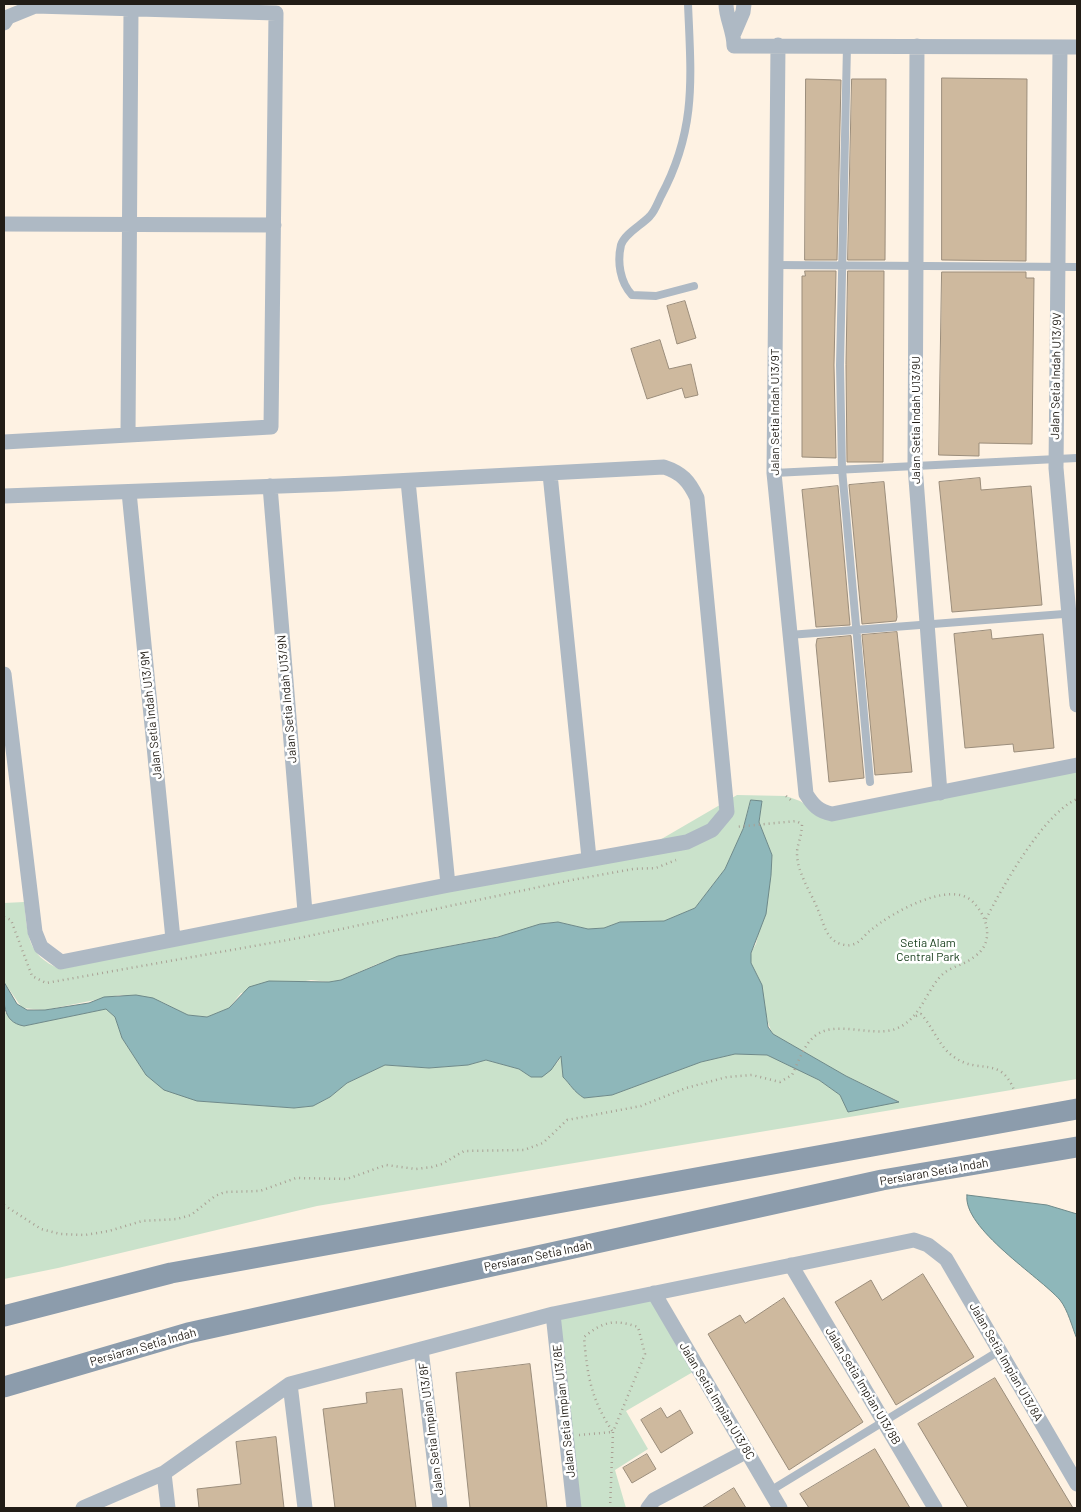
<!DOCTYPE html>
<style>
body{margin:0}
#map{position:relative;width:1081px;height:1512px;overflow:hidden;background:#fef2e3;font-family:Barlow,sans-serif}
canvas{display:block}
.frame{position:absolute;inset:0;border:5px solid #221d16;pointer-events:none}
</style>
<div id="map">
<canvas width="1081" height="1512"></canvas>
<div class="frame"></div>
</div>
<script>
const g = document.querySelector('canvas').getContext('2d');
g.lineJoin = 'round';
function paint(path, color) { g.fillStyle = color; g.fill(path, 'evenodd'); }
function trace(path, color, width, dash) { g.strokeStyle = color; g.lineWidth = width; g.lineCap = dash ? 'butt' : 'round'; g.setLineDash(dash || []); g.stroke(path); }
function write(font, color, halo, rows, align = 'center') {
  g.font = font + ' Barlow,sans-serif'; g.lineWidth = 5; g.setLineDash([]); g.textBaseline = 'middle'; g.strokeStyle = halo; g.fillStyle = color; for (const [text, x, y, turn = 0] of rows) {
    g.save(); g.translate(x, y); g.rotate((+turn || 0) * Math.PI / 180); g.textAlign = isNaN(turn) ? turn : align; if (halo) g.strokeText(text, 0, 0); g.fillText(text, 0, 0); g.restore();
  }
}
const green = new Path2D(`
 M1077 767V1079L317 1206 58 1268 4 1279V1011L12 1021 24 1026 106 1009 115 1017 122 1038 146 1075 197 1101 294 1108 313 1106 330 1097 347 1083 385 1065 429 1068 468 1065 486 1060 519 1069 531 1077 557 1063 562 1055 563 1077C571 1085 573 1091 584 1098L612 1095 701 1062 735 1054 767 1055 819 1080 840 1095 849 1112 898 1101 846 1076 773 1034C765 1021 763 993 758 977 756 972 752 968 751 963 749 956 752 950 756 944L771 875 772 855 759 822 762 801 751 800 743 829 725 869 695 908 664 921 620 922 604 928 588 929 558 922 540 924 510 934 419 952 377 964 341 980 329 982 311 980 241 993 229 1008 207 1017 188 1015 162 1002 120 995 45 1010 22 1008 4 982V903L24 902C28 934 26 955 60 969L634 855 737 795 786 796 800 801 820 814Z
 M654 1293 698 1369 626 1411 648 1449 615 1470 626 1508H574L553 1314Z`);
const water = new Path2D(`
 M751 800 762 801 759 822 772 855 771 875 766 914 751 953V963L762 985 768 1027 773 1034 846 1076 899 1102 848 1112 840 1095 819 1080 767 1055 735 1054 701 1062 612 1095 584 1098C573 1091 571 1085 563 1077L561 1056 551 1070 542 1077H531L519 1069 486 1060 468 1065 429 1068 385 1065 347 1083 330 1097 313 1106 294 1108 197 1101 164 1090 146 1075 122 1038 115 1017 106 1009 24 1026C1 1022 4 1001 4 982L17 1004 27 1010H45L89 1003 104 997 136 995 153 998 188 1015 207 1017 229 1008 249 987 269 981 329 982 341 980 398 956 498 937 540 924 558 922 588 929 604 928 620 922 664 921 695 908 725 869 743 829Z
 M967 1195 1047 1205 1077 1214V1339C1072 1327 1068 1310 1060 1300 1040 1277 962 1228 967 1195Z`);
const building = new Path2D(`
 M942 78 1027 79 1026 261 942 260Z
 M806 79 841 80 837 260H805Z
 M852 79H886L885 260H848Z
 M805 271H836L834 365 836 458 802 457V276H805Z
 M848 271H884L883 462H847L846 365Z
 M942 272H1026V278H1034L1032 444 979 443V456L939 455Z
 M685 301 696 338 677 344 667 306Z
 M660 340 669 369 691 364 698 395 685 398 682 388 647 399 631 349Z
 M980 478 981 490 1031 486 1042 605 952 612 939 482Z
 M884 482 897 617 896 621 862 624 849 485Z
 M838 486 850 625 816 627 802 490Z
 M991 630 992 639 1043 634 1054 748 1014 752 1013 744 965 748 954 634Z
 M897 632 912 772 875 775 862 635Z
 M851 636 864 778 829 782 816 645 817 639Z
 M923 1274 974 1357 896 1405 835 1302 871 1280 882 1300Z
 M784 1298 863 1422 789 1470 708 1334 740 1315 745 1323Z
 M530 1364 547 1508H470L456 1373Z
 M995 1378 1073 1508H968L918 1424Z
 M402 1389 416 1508H335L323 1409 367 1403 366 1393Z
 M661 1408 667 1418 680 1410 693 1433 661 1453 641 1420Z
 M276 1437 284 1508H199L197 1489 241 1484 236 1442Z
 M875 1449 910 1508H809L800 1494Z
 M647 1454 656 1469 632 1483 623 1468Z
 M734 1488 746 1508H702Z`);
const path = new Path2D(`
 M786 796 793 802
 M4 917 11 920 32 976 46 983 299 938 572 880 633 869 656 868 676 860
 M986 919C1003 886 1043 814 1077 799
 M916 1016 921 1014C933 1027 939 1047 954 1057 979 1075 1000 1055 1014 1090
 M4 1205 41 1229 60 1234 85 1235 109 1231 142 1221 177 1219 191 1215 215 1196 225 1192 260 1191 296 1178 347 1179 386 1165 416 1169 432 1167 442 1164 464 1151 524 1150 543 1143 567 1120 641 1106 686 1088 727 1077 752 1075 780 1082 792 1075C798 1063 804 1044 815 1036 834 1020 869 1036 892 1030 918 1023 924 996 939 978 949 966 963 966 974 957 995 943 988 917 973 902 951 879 891 913 871 930 864 935 860 944 850 945 847 946 839 944 836 942 825 935 823 921 818 910 811 892 797 873 797 853 797 844 802 837 802 824L796 821 735 827
 M579 1435 613 1432
 M610 1508 613 1432 645 1354 638 1327C614 1319 604 1321 584 1337 587 1374 591 1400 613 1432`);
const lane = new Path2D(`
 M688 4C691 77 697 129 661 196 658 202 655 211 650 216 642 225 625 233 621 245 617 262 620 282 632 295L656 296 694 286
 M847 46 840 365 842 469 870 782
 M775 265 1077 267
 M774 473 1077 458
 M789 635 1077 613
 M770 1491 999 1351`);
const street = new Path2D(`
 M726 4C726 18 734 31 734 46L1077 47
 M4 23 8 17 35 6 276 13 271 427 4 442
 M734 33 743 12 744 4
 M778 45 774 473 806 794C813 805 818 811 832 814L1077 765
 M917 46 915 466 940 793
 M1060 47 1056 468 1077 705
 M4 224 274 225
 M128 434 131 10
 M550 474 589 858
 M408 481 448 885
 M270 486 305 912
 M129 492 173 939
 M4 496 336 484 664 467C682 473 689 481 697 498L727 812 712 830 687 842 448 885 61 962 41 947 35 932 4 674
 M791 1265 935 1508
 M654 1293 780 1508
 M553 1314 574 1508
 M421 1349 440 1508
 M290 1384 305 1508
 M164 1473 168 1508
 M83 1508 164 1473 290 1384 553 1314 914 1240 928 1245 946 1259 1077 1484
 M648 1508 654 1500 747 1451`);
const secondary = new Path2D(`
 M4 1316 171 1273 1077 1109
 M4 1387 188 1333 882 1180 1077 1147`);
const streetNames = [
 ["Jalan Setia Indah U13/9V",1056,376,-89],
 ["Jalan Setia Indah U13/9T",775,412,-90],
 ["Jalan Setia Indah U13/9U",916,420,-90],
 ["Jalan Setia Indah U13/9N",287,699,-95],
 ["Jalan Setia Indah U13/9M",151,715,-96],
 ["Persiaran Setia Indah",934,1172,-10],
 ["Persiaran Setia Indah",538,1256,-12],
 ["Persiaran Setia Indah",143,1347,-16],
 ["Jalan Setia Impian U13/8A",1006,1362,60],
 ["Jalan Setia Impian U13/8B",863,1386,59],
 ["Jalan Setia Impian U13/8C",717,1401,59],
 ["Jalan Setia Impian U13/8E",564,1411,-96],
 ["Jalan Setia Impian U13/8F",431,1429,-97]
];
const parkNames = [
 ["Setia Alam",928,943],
 ["Central Park",928,957]
];
paint(green, '#cae2cb');
paint(water, '#8eb7ba');
trace(water, '#6e8989', 1);
paint(building, '#ceb99e');
trace(building, '#9b8d7b', 1);
trace(path, '#a9a094', 2.5, [1, 4]);
trace(lane, '#aeb9c4', 8);
trace(street, '#aeb9c4', 15);
trace(secondary, '#8c9cac', 21);
write('12px', '#221d16', '#fff', streetNames);
write('12px', '#123916', '#fff', parkNames);
</script>
